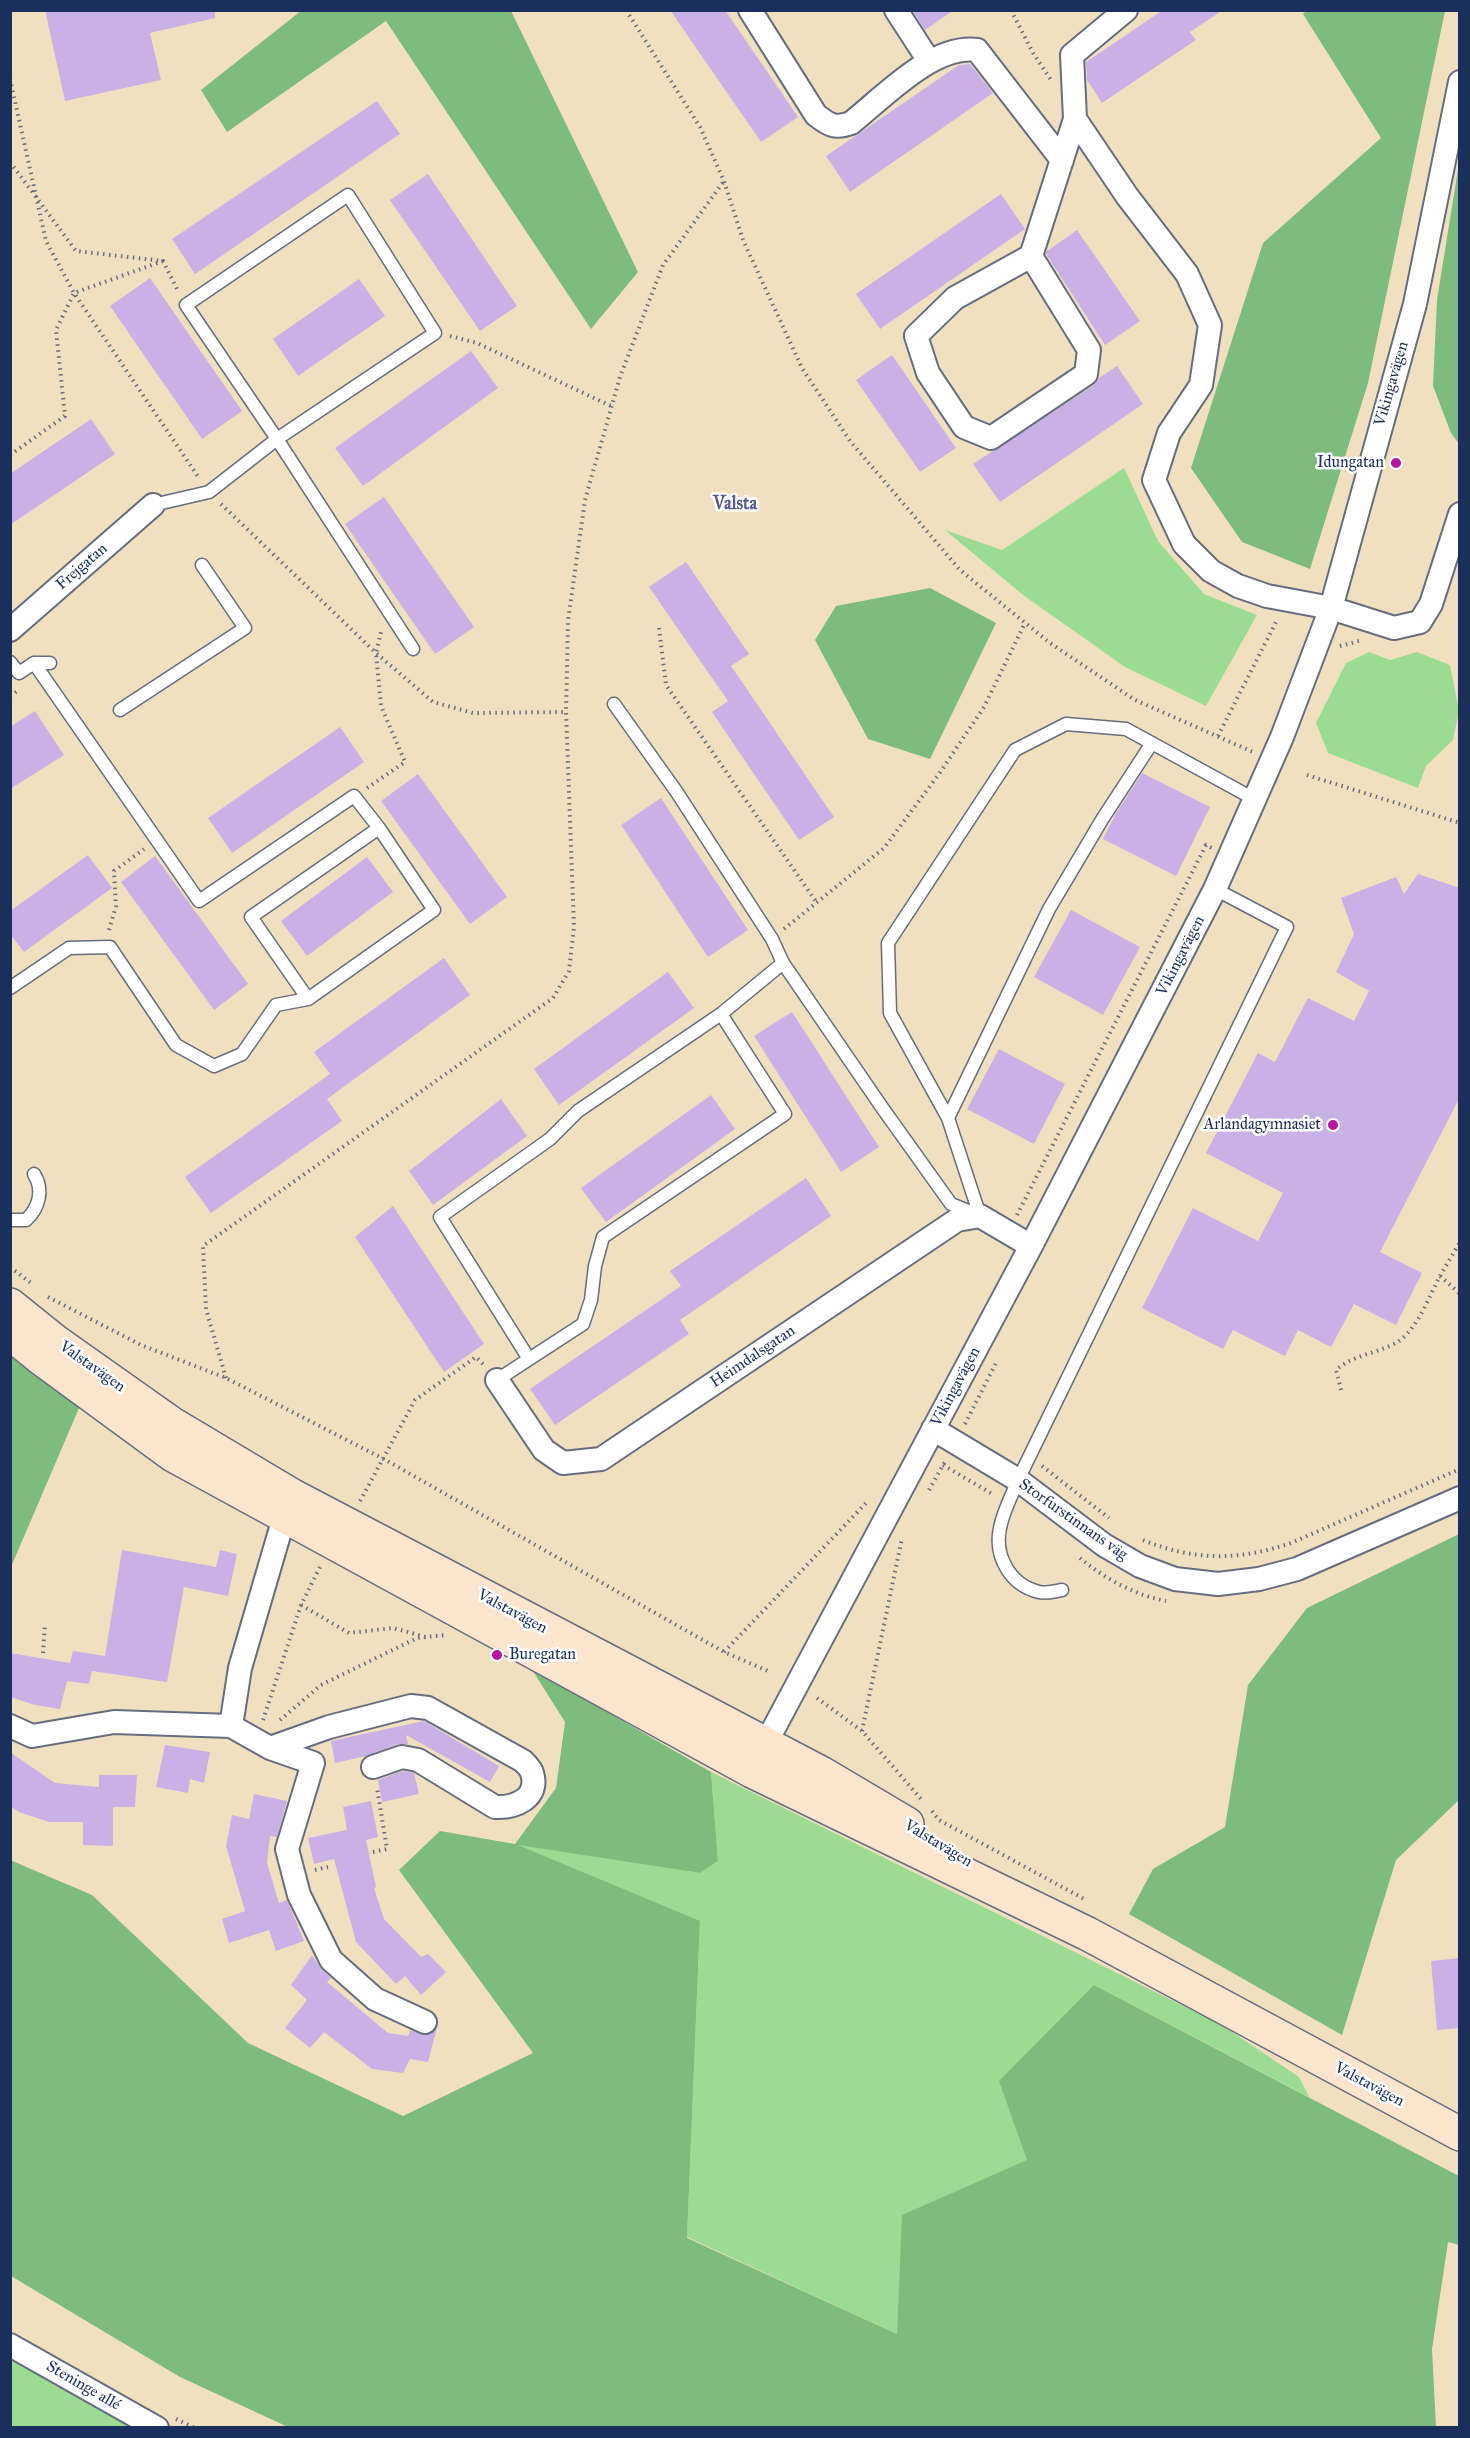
<!DOCTYPE html>
<meta charset="utf-8">
<style>
body{margin:0}
#map{position:relative;width:1470px;height:2438px;overflow:hidden;background:#f1e0c0;font-family:"IM FELL Great Primer",serif}
canvas{display:block}
.frame{position:absolute;inset:0;border:12px solid #1b2f5e;pointer-events:none}
</style>
<div id="map">
<canvas width="1470" height="2438"></canvas>
<div class="frame"></div>
</div>
<script>
const g = document.querySelector('canvas').getContext('2d');
g.lineJoin = 'round';
function paint(path, color) { g.fillStyle = color; g.fill(path, 'evenodd'); }
function trace(path, color, width, dash) { g.strokeStyle = color; g.lineWidth = width; g.lineCap = dash ? 'butt' : 'round'; g.setLineDash(dash || []); g.stroke(path); }
function write(font, color, halo, rows, align = 'center') {
  g.font = font + ' "IM FELL Great Primer",serif'; g.lineWidth = 5; g.setLineDash([]); g.textBaseline = 'middle'; g.strokeStyle = halo; g.fillStyle = color; for (const [text, x, y, turn = 0] of rows) {
    g.save(); g.translate(x, y); g.rotate((+turn || 0) * Math.PI / 180); g.textAlign = isNaN(turn) ? turn : align; if (halo) g.strokeText(text, 0, 0); g.fillText(text, 0, 0); g.restore();
  }
}
const green = new Path2D(`
 M1124 468 1158 541 1204 594 1257 615 1206 706 1125 667 1023 595 945 530 1002 550Z
 M1369 652 1390 660 1417 652 1450 665 1459 711 1453 740 1426 766 1418 788 1328 753 1316 723 1346 663Z
 M711 1772 1220 2024 1299 2077 1309 2097 1094 1985 1028 2160 903 2215 897 2334 687 2237 700 1922 515 1844 700 1873 718 1861Z
 M11 2358 142 2427H11Z`);
const forest = new Path2D(`
 M302 10 511 11 638 272 591 329 386 21 227 132 201 90Z
 M1306 11H1445L1368 383 1310 569 1242 542 1191 468 1263 243 1381 138 1303 14Z
 M1459 163V444L1451 433 1433 386 1437 300Z
 M930 588 996 623 930 759 868 739 815 640 836 606Z
 M11 1350 82 1401 11 1567Z
 M1459 1534V1800L1396 1860 1342 2035 1129 1914 1153 1869 1225 1827 1248 1685 1307 1608Z
 M531 1668 711 1772 718 1861 700 1873 518 1845 700 1921 687 2238 897 2334 902 2215 1027 2160 999 2081 1094 1985 1459 2176V2245L1448 2242 1432 2349 1436 2427H288L180 2377 11 2276 10 1860 92 1895 248 2043 403 2116 533 2053 399 1870 440 1831 515 1844 556 1788 565 1722Z`);
const building = new Path2D(`
 M45 10H215V18L150 33 161 80 65 101Z
 M670 10H725L798 117 761 142Z
 M912 10H954L925 30Z
 M1163 10H1223L1190 32 1196 40 1102 103 1087 80 1086 62Z
 M970 64 993 93 850 192 826 156 959 65Z
 M377 101 400 134 195 274 172 239Z
 M428 174 517 306 480 331 390 200Z
 M1001 194 1025 229 880 329 856 294Z
 M1077 230 1140 321 1105 345 1046 254 1047 251Z
 M150 278 242 411 202 439 110 306Z
 M359 279 385 316 298 376 273 339Z
 M471 351 498 388 363 486 335 448Z
 M892 355 956 448 920 472 856 380Z
 M1117 366 1143 404 1000 502 973 464 1094 385 1099 378Z
 M91 419 115 454 10 525V474Z
 M384 497 474 627 435 654 345 524Z
 M686 562 749 654 731 666 834 817 799 840 712 712 728 701 649 587Z
 M35 711 64 755 10 789V727Z
 M340 727 364 762 232 853 208 818Z
 M1142 773 1210 807 1176 876 1103 839 1115 815Z
 M418 774 507 897 470 924 381 801Z
 M661 798 748 930 708 957 621 825Z
 M88 855 112 888 24 952 10 934V911Z
 M155 856 248 984 214 1010 121 882Z
 M367 857 393 892 307 956 281 921Z
 M1418 874 1460 888V1097L1380 1252 1422 1273 1396 1325 1354 1304 1331 1347 1298 1330 1285 1356 1233 1330 1223 1349 1142 1308 1193 1208 1258 1241 1283 1193 1206 1153 1258 1053 1275 1062 1308 998 1354 1021 1369 991 1336 972 1354 934 1341 898 1396 877 1404 894Z
 M1071 910 1140 947 1103 1015 1034 977Z
 M444 958 470 995 327 1099 342 1121 211 1213 185 1177 330 1074 314 1052Z
 M668 972 694 1008 559 1105 534 1069Z
 M792 1012 879 1147 841 1172 754 1036Z
 M999 1049 1065 1084 1034 1144 967 1109Z
 M711 1095 735 1129 606 1222 581 1188Z
 M501 1099 527 1136 433 1205 409 1171Z
 M806 1178 831 1216 680 1320 689 1334 555 1425 530 1389 681 1286 670 1271Z
 M393 1206 484 1344 444 1372 355 1237Z
 M122 1550 216 1567 220 1550 237 1554 228 1596 184 1587 167 1682 92 1671 89 1684 67 1681 60 1709 35 1705 10 1697V1653L70 1663 73 1651 105 1656Z
 M424 1721 499 1766 490 1782 406 1735 408 1744H398L366 1756 335 1763 331 1741Z
 M165 1745 210 1752 204 1783 190 1779 188 1793 156 1787Z
 M10 1752 55 1783 99 1787V1775H137L135 1807H113V1846L83 1845V1822H49L19 1812 10 1806Z
 M403 1771 414 1773 419 1794 382 1802 378 1780Z
 M254 1794 287 1801 277 1837 270 1836 267 1863 279 1903 287 1900 304 1941 276 1951 269 1930 229 1943 222 1919 245 1911 226 1846 232 1815 249 1819Z
 M371 1801 378 1837 366 1840 376 1887 374 1888 384 1919 421 1957 428 1954 446 1972 421 1995 405 1976 396 1984 356 1942 334 1859 314 1864 308 1838 347 1830 343 1807Z
 M312 1955 322 1970 331 1978 327 1982 388 2033 408 2036 410 2030 426 2035 437 2028 428 2062 410 2059 403 2073 372 2069 324 2032 310 2048 285 2028 307 2000 291 1985Z
 M1460 1958V2028L1437 2030 1431 1961Z`);
const path = new Path2D(`
 M626 10 700 127 724 181 743 240 802 368 850 441 960 570 1050 643 1135 700 1253 752
 M1011 10 1033 53 1051 80
 M10 79 46 241 74 293 199 478
 M10 162 76 251 163 261 178 291
 M450 336 477 343 611 406
 M10 455 65 416 56 330 74 293 163 261
 M221 504 376 653 433 702 473 713 566 712
 M659 628 666 685 817 903
 M1340 646 1359 641
 M10 696 19 690
 M1218 736 1277 620
 M1307 775 1460 823
 M367 788 405 762 381 706 376 653 381 632
 M784 929 884 848 939 774 984 707 1025 623
 M109 930 116 906 114 871 144 849
 M1017 1215 1206 845 1212 848
 M10 1267 31 1283
 M1440 1276 1460 1242
 M48 1297 141 1345 226 1378 382 1458 724 1652 768 1671
 M226 1378 206 1309 203 1246 553 998 569 971 574 927 566 712 568 621 585 500 620 377 663 265 724 181
 M1341 1390 1336 1370C1353 1355 1374 1354 1394 1344 1417 1332 1428 1298 1440 1276L1460 1294
 M965 1424 997 1361
 M943 1465 994 1495
 M1042 1466 1109 1518
 M929 1490 946 1460
 M360 1501 415 1400 476 1357 483 1364
 M1143 1540C1194 1561 1239 1561 1291 1543L1460 1469
 M1080 1558C1104 1578 1134 1595 1166 1601
 M301 1605 349 1633 393 1628 426 1637 446 1635
 M724 1652 868 1501
 M43 1653 45 1624
 M817 1698 862 1731 921 1799
 M263 1720 301 1605 320 1567
 M280 1720 321 1685 417 1638 426 1637
 M862 1731 902 1538
 M932 1811 939 1820 1086 1900
 M373 1852 387 1849 377 1788
 M315 1870 328 1867
 M176 2419 195 2428`);
const lane = new Path2D(`
 M153 505 209 492 277 439 435 333 348 195 186 305 277 439 413 649
 M10 662 19 673 34 663 199 901 354 796 379 828
 M34 663H50
 M614 704 676 791 772 939 783 963 881 1106 951 1204 976 1214
 M120 710 245 628 202 565
 M10 988 69 948 110 947 176 1045 214 1066 242 1054 276 1005 308 999 434 910 379 828 251 917 308 999
 M948 1118 1049 909 1103 818 1152 743
 M980 1216 948 1118 890 1013 888 943 1015 750 1066 724 1126 729 1256 800
 M10 1220H26C39 1208 44 1190 34 1174
 M529 1359 440 1217 550 1139 578 1111 721 1014
 M497 1380 583 1324 591 1300 595 1266 603 1237 785 1114 721 1014 783 963
 M1062 1590C1055 1591 1046 1594 1039 1592 1010 1585 994 1556 1000 1528 1003 1512 1012 1495 1018 1480L1287 927 1215 889`);
const street = new Path2D(`
 M750 10 816 115C829 125 835 129 851 123 884 97 933 44 977 50L1062 160
 M896 10 929 61
 M1075 119 1127 196 1187 274 1210 325 1201 385 1169 433 1154 480 1184 544 1211 571 1238 586 1267 596 1331 608 1394 628 1420 622 1431 604 1460 514
 M1031 256 1089 350 1086 374 991 438 964 427 928 373 916 336 955 298 1031 256 1075 119 1072 55 1126 10
 M10 630 153 505
 M497 1380 544 1450 563 1463 601 1459 957 1220 980 1216 1031 1246
 M933 1429 1018 1480 1104 1545 1140 1566 1175 1579 1218 1584 1259 1579 1297 1569 1460 1498
 M10 1726 32 1736 114 1722 231 1726 270 1748 313 1763 287 1849 299 1895 331 1960 375 1999 425 2022
 M231 1726 240 1668 288 1504
 M270 1748 329 1727 411 1706 428 1708 523 1761C526 1764 531 1769 532 1773 540 1798 515 1808 495 1807L418 1760 402 1757 373 1767
 M759 1756 1031 1246 1215 889 1282 737 1331 608 1415 304 1460 82
 M10 2345 157 2428`);
const secondary = new Path2D(`
 M10 1305 56 1342 172 1424 291 1495 821 1773 907 1824
 M10 1333 42 1359 173 1455 752 1771 1088 1934 1460 2134`);
const markers = [
 [1396,463,6,"#b5179e"],
 [1333,1125,6,"#b5179e"],
 [497,1655,6,"#b5179e"]
];
const streetNames = [
 ["Vikingavägen",1392,384,-74],
 ["Frejgatan",82,567,-41],
 ["Vikingavägen",1181,956,-63],
 ["Heimdalsgatan",753,1357,-34],
 ["Valstavägen",92,1367,35],
 ["Vikingavägen",956,1387,-62],
 ["Storfurstinnans väg",1073,1520,35],
 ["Valstavägen",512,1612,28],
 ["Valstavägen",938,1844,31],
 ["Valstavägen",1369,2085,28],
 ["Steninge allé",83,2386,30]
];
const poiNames = [
 ["Idungatan",1384,463],
 ["Arlandagymnasiet",1321,1125],
 ["Buregatan",509,1655,"left"]
];
const neighbourhoodNames = [
 ["Valsta",735,505]
];
paint(green, '#9cdc92');
paint(forest, '#7dbc7c');
paint(building, '#c9b1e5');
trace(lane, '#666d80', 15);
trace(street, '#666d80', 26);
trace(secondary, '#666d80', 36);
trace(path, '#666d80', 4, [1.5, 4.5]);
trace(lane, '#fff', 12);
trace(street, '#fff', 22);
trace(secondary, '#fbe5cf', 33);
for (const [x, y, r, color] of markers) { const dot = new Path2D(); dot.arc(x, y, r, 0, 2 * Math.PI); g.fillStyle = color; g.fill(dot); trace(dot, '#fff', 2); }
write('16px', '#1b2f5e', '#fff', streetNames);
write('16px', '#1b2f5e', '#fff', poiNames, 'right');
write('bold 18px', '#585c8d', '#fff', neighbourhoodNames);
</script>
